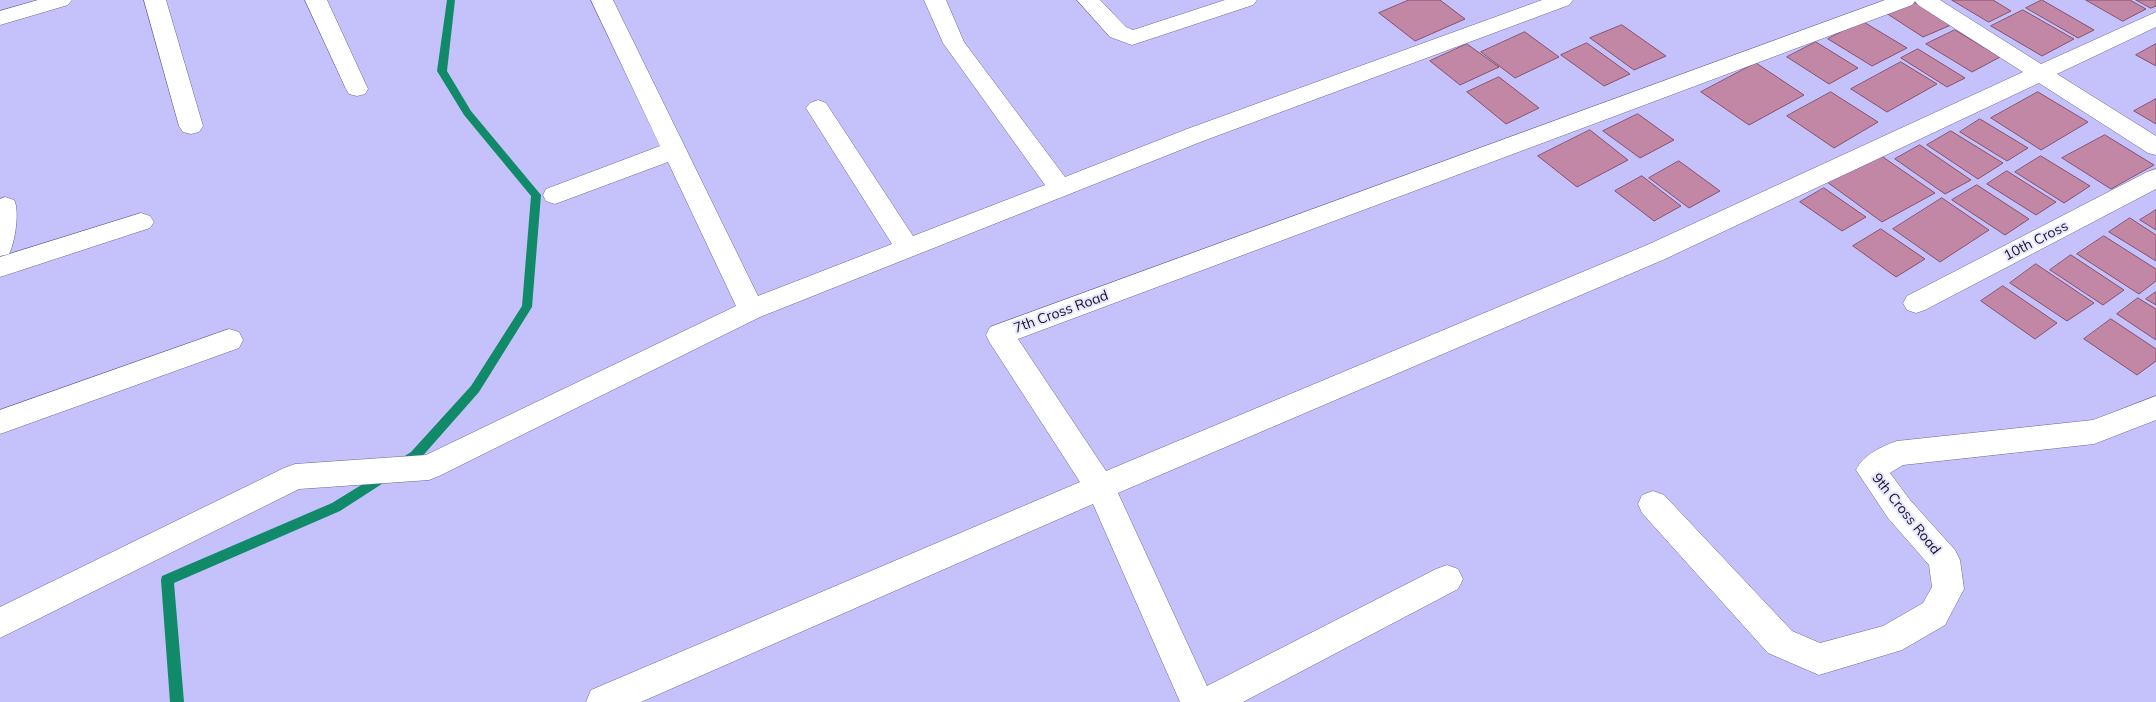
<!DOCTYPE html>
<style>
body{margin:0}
canvas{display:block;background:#c5c1fb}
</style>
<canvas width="2156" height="702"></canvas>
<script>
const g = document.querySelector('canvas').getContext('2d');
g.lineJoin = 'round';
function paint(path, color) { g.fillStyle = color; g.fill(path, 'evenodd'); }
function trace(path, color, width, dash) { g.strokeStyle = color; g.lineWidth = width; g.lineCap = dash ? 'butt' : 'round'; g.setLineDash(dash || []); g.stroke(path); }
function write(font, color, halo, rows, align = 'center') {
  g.font = font + ' Mulish,sans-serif'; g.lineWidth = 4; g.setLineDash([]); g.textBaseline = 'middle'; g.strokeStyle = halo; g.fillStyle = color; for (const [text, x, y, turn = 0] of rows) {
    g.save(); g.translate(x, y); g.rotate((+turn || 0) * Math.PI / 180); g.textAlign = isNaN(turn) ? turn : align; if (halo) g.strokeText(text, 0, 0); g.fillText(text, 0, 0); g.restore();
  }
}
const stream = new Path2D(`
 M447 0H455L447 71 471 111 541 195 532 307 479 392 419 460 404 468 400 467 398 463 400 459 411 452 471 386 522 306 531 196 464 115 437 71Z
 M384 471 388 472 390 476 388 480 340 511 174 583 184 702H170L161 580 162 576 332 503Z`);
const building = new Path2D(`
 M1409 0H1440L1465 19 1415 41 1379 13Z
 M1952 0H1993L2011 11 1989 22Z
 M2042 0 2094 30 2078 38 2026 8Z
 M2086 0H2130L2146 9 2123 21Z
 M2136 0H2156V6L2151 8Z
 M1914 2 1951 25 1923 37 1886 13Z
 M2023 10 2074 39 2042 56 1991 26Z
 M1862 21 1907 48 1872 66 1828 39Z
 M1622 25 1666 56 1634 70 1590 38Z
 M1955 30 2000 57 1972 72 1926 44Z
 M1525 32 1559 57 1515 78 1481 52Z
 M1816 42 1858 68 1829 84 1787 57Z
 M1587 43 1630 74 1604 86 1561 55Z
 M1467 44 1499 67 1460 85 1430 61Z
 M2156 44V66L2136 55Z
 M1918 49 1965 78 1947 87 1901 58Z
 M1901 62 1937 84 1887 112 1851 89Z
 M1756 63 1804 95 1749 125 1701 92Z
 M1499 77 1539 108 1506 124 1467 92Z
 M1831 92 1878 122 1834 148 1787 116Z
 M2038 92 2088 122 2041 150 1991 118Z
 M2156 99V124L2134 111Z
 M1638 114 1674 140 1640 158 1603 131Z
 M1980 119 2028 148 2007 161 1960 132Z
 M1590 130 1628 160 1577 187 1538 156Z
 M1951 131 2003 163 1978 179 1927 145Z
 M2105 135 2154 165 2111 189 2062 158Z
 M1920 145 1971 180 1945 194 1895 159Z
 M1880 155 1935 193 1882 222 1827 182Z
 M2041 156 2090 186 2064 203 2015 172Z
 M1679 161 1720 191 1689 208 1649 178Z
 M2007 171 2056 202 2036 215 1987 184Z
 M1642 176 1681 206 1654 221 1615 191Z
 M1977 185 2029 219 2005 235 1952 200Z
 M1824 188 1866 217 1842 231 1800 202Z
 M1942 198 1989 230 1940 262 1893 229Z
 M2156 210V230L2140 220Z
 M2130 218 2156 235V261L2109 232Z
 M1881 229 1925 259 1896 277 1853 246Z
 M2104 236 2156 269V281L2139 294 2077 254Z
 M2071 255 2124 290 2103 305 2050 270Z
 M2036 264 2094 303 2067 321 2010 283Z
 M2003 286 2057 323 2035 339 1981 301Z
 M2156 292V305L2146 299Z
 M2138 298 2156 309V340L2117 314Z
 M2111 319 2156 349V361L2137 375 2084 339Z`);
const street = new Path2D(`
 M38 0H72L68 5 0 25V11Z
 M144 0H166L203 126 199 132 191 134 183 132 179 126Z
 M305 0H327L368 89 365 94 357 96 349 94 346 89Z
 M591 0H613L758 296 892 244 806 108 810 103 818 100 826 103 913 236 1045 185 943 43 924 0H946L964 42 1065 177 1187 129 1542 0H1573L1569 5 1203 141 760 317 439 476 429 480 299 489 0 638V607L284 468 295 464 426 455 736 306 668 162 555 204 546 201 543 195 546 189 660 146Z
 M1077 0H1100L1126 27 1133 30 1225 0H1257L1253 5 1132 45 1110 37Z
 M1885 0H1940L2041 64 2156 12V27L2057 74 2156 136V155L2148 153 2039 83 1665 259 1118 493 1207 686 1436 569 1447 565 1458 569 1463 579 1458 589 1243 702H1180L1093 504 641 702H586L591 690 1080 482 990 343 986 335 990 327ZM1915 1 1918 5 2023 72 1647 245 1106 471 1018 339 1912 5Z
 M2156 169V189L1925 310 1916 313 1907 310 1903 303 1907 296 2147 172Z
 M5 197 14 200C20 210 15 243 9 254L0 256V199Z
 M141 213 150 216 154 222 150 228 0 277V257Z
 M229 329 239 332 243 340 239 348 0 434V410Z
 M2156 396V420L2094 444 1903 465 1890 473 1910 500 1955 550 1960 560 1964 589 1945 625 1902 650 1819 675 1768 653 1642 513 1638 504 1642 495 1653 491 1664 495 1792 631 1820 643 1883 626 1923 603 1932 587 1929 565 1888 518 1856 470C1863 455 1882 446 1897 441L2093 420Z`);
const streetNames = [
 ["10th Cross",2036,241,-27],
 ["7th Cross Road",1061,312,-20],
 ["9th Cross Road",1906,514,51]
];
paint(stream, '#118a69');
paint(building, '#c187a4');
trace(building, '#87516d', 1);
trace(street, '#6c679b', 1);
paint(street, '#fff');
write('14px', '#17152a', '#e7e6fe', streetNames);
</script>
